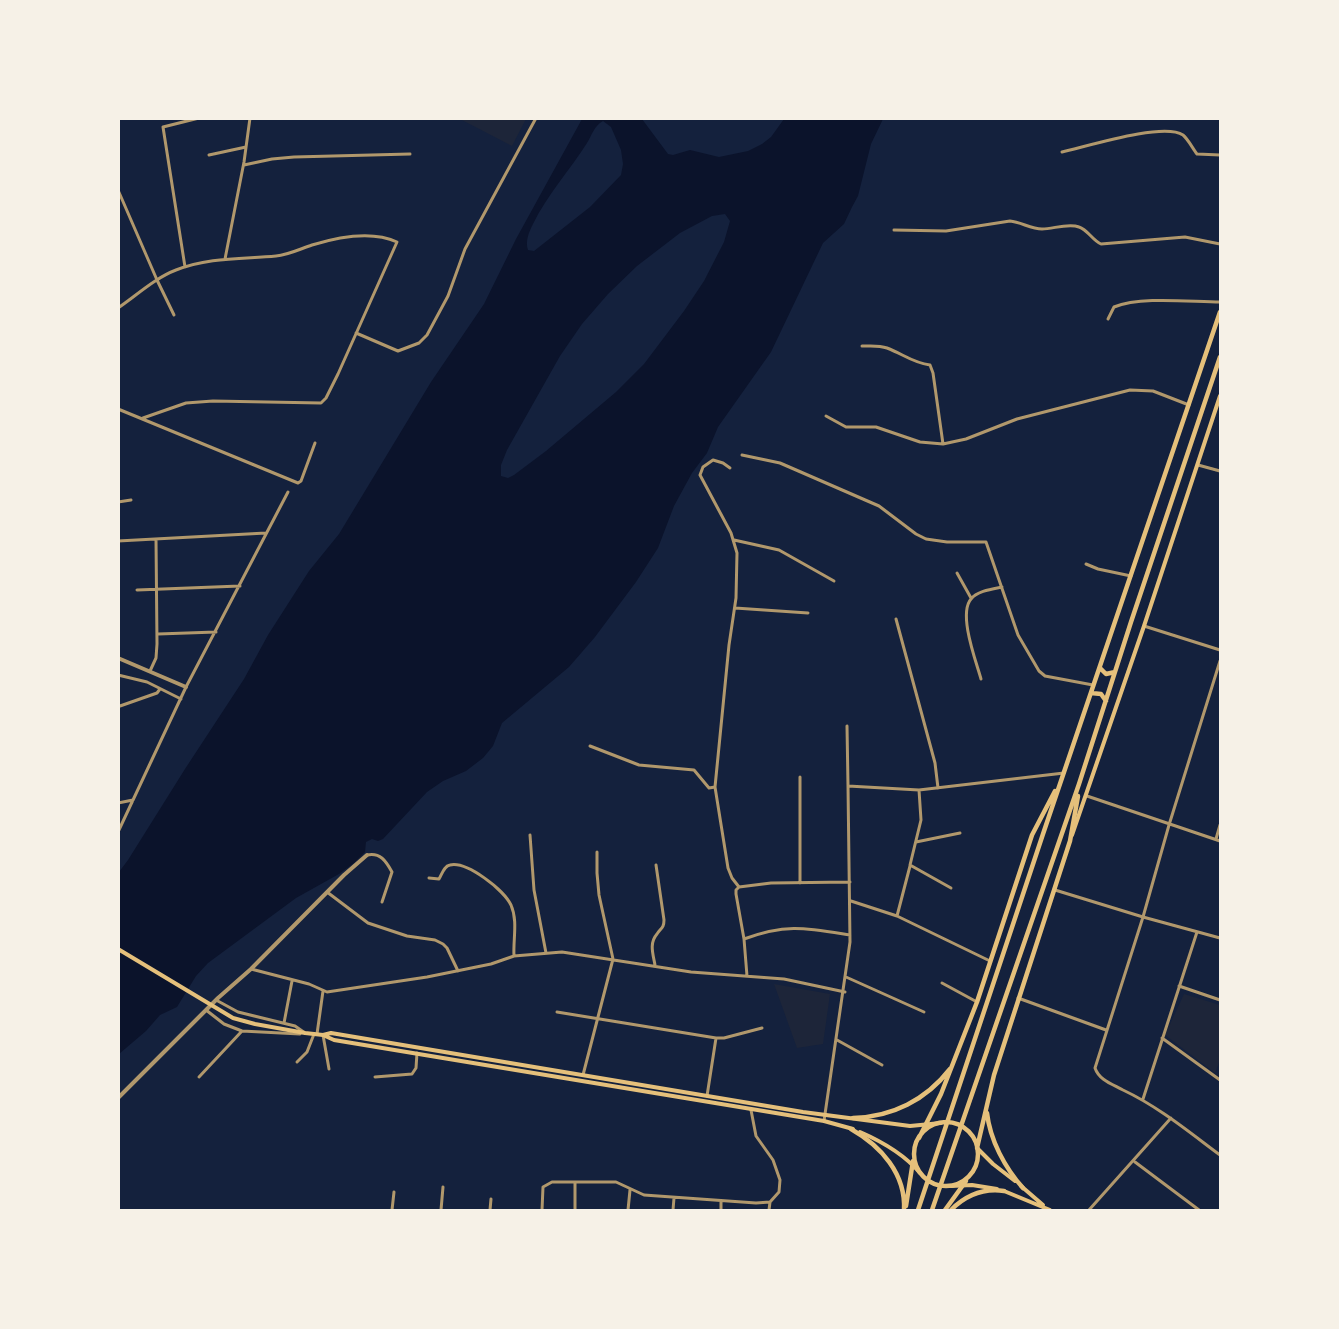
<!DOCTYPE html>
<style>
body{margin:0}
#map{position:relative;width:1339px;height:1329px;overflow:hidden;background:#14213d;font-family:Figtree,sans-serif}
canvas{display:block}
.frame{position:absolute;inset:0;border:120px solid #f6f1e7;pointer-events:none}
</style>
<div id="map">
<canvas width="1339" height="1329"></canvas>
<div class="frame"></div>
</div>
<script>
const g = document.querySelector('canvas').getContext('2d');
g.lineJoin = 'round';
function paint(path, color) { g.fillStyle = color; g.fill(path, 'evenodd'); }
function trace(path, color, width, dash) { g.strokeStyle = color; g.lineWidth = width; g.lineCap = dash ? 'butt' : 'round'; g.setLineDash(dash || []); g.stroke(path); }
const green = new Path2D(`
 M460 119H526L512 146Z
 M774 984 830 994 823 1044 797 1048Z
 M1184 994 1220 1005V1060L1215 1073 1165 1035Z`);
const water = new Path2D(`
 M582 119H642L668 154 673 155 690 150 719 157 748 151 762 144 771 137 784 119H883L871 144 858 196 852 207 844 224 823 243 771 352 718 427 707 453 692 473 674 506 658 548 636 582 595 637 569 667 502 723 493 746 483 758 466 771 443 781 427 792 383 839 378 841 372 839 366 842 365 852 354 863 339 874 296 898 208 963 196 976 177 1007 160 1015 146 1031 119 1054V872L128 860 185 769 244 679 268 635 309 571 339 534 431 382 484 304 516 239ZM603 121 611 127 621 150 623 164 621 175 590 207 534 251 528 250C525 241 529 232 533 224 547 195 570 170 587 143 592 135 594 126 603 121ZM725 214 730 221 724 242 704 281 684 311 644 364 616 392 546 451 514 475 508 478 501 476V465L507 450 560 356 582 324 608 294 637 266 680 233 712 216Z`);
const minor = new Path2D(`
 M1062 152C1085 147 1163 122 1183 135 1188 139 1193 149 1197 154L1220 155
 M209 155 246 147
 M244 165 272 159 294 157 410 154
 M118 190 157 280 174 315
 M894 230 946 231 1010 221C1021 222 1031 229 1042 229 1053 229 1068 223 1079 227 1088 230 1092 240 1101 244L1185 237 1220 244
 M225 259 244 162 250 118
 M185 267 163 127 199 118
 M118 308C137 295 155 278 176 270 208 257 243 259 276 256 288 255 300 249 312 245 338 237 371 230 397 242L338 374 326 398 321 403 213 401 186 403 143 418
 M1108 319 1114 307C1141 296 1191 302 1220 302
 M356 333 398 351 419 343 427 335 448 296 465 249 536 118
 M862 346C871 346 879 345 887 348 903 354 913 363 930 365L933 373 943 444
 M118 409 298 483 301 481 315 443
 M826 416 846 427H876L920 442 943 444 966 439 1017 419 1130 390 1153 391 1189 405
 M742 455 780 463 879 506 916 534 926 539 947 542H986L1018 635 1039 671 1045 676 1093 685
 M1198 465 1220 471
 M730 468 723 463 713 460 703 467 700 475 731 533 737 553 736 598 729 645 715 787 728 868 732 878 739 887
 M118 502 131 500
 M734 540 779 550 834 581
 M118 541 266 533
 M1086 564 1098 569 1131 576
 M957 573 971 598
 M137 590 240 586
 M735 608 808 613
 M896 619 935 763 938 788
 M1144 626 1220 650
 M158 634 216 632
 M1220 661 1169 825 1143 917 1095 1068C1099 1080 1112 1084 1123 1090 1159 1107 1189 1132 1220 1155
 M150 671 156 658 157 644 156 539
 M118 675 147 682 181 699
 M981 679C976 661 958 614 971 599 977 591 992 589 1002 587
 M120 706 157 693 160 689
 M847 726 848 786 919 790 1064 773
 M590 746 639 765 694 770 709 788 715 787
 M919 790 921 820 910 865 951 888
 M1087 796 1220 841
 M118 803 133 800
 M118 832 186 687 288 492
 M530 835 534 890 546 953
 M1216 839 1220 825
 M916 842 960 833
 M367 855C380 852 386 861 392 872L382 902
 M429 878 439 879C442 874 444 866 450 865 467 861 504 890 511 905 518 921 513 939 514 956
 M800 883V777
 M1055 890 1143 917 1220 938
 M327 892 368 923 407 936 435 940 443 944 447 948 458 971
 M851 901 897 916 990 961
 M897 916 910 866
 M744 939C786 923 807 928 850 935
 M655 965C653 954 649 943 657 934 661 928 664 928 664 920L656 865
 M251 969 309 984 327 992 427 977 491 964 514 956 562 952 691 972 784 979 845 992
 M747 976 744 939 736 894V890L739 887 771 883 850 882
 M846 977 924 1012
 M942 983 977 1002
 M1179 986 1220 1000
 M1018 998 1106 1030
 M216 1000 238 1012 295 1026 305 1033
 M206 1010 224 1024 242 1031 300 1034
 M557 1012 716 1038H724L762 1028
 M284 1023 292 981
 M317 1034 323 991
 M323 1035 329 1069
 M1162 1038 1220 1080
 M837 1040 882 1065
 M297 1062 307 1052 314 1034
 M583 1075 613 959 599 895 597 873V852
 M199 1077 242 1031
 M375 1077 412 1074 416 1068 417 1053
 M707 1096 716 1038
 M1143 1099 1197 932
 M824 1121 850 942 848 786
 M1135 1162 1199 1210
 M392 1210 394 1192
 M441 1210 443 1187
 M490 1210 491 1199
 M542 1210 543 1187 552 1182H616L644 1195 756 1203 770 1202 779 1192 780 1180 773 1160 756 1136 751 1110
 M575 1210V1183
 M628 1210 630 1190
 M673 1210 674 1198
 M721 1210V1201
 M769 1210 770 1202
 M1089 1210 1171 1118`);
const tertiary = new Path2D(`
 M118 658 186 687
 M118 1098 218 998 251 969 344 875 367 855`);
const secondary = new Path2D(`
 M1072 835 1144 626 1220 396
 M118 949 233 1018 255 1024 305 1033 323 1035 331 1033 803 1112 910 1126 941 1123
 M323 1035 334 1040 824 1121 853 1129
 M860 1132C883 1142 904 1154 920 1173
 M977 1148 993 1164 1015 1181
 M951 1186 972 1185 997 1189
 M1021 1186 1043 1205
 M1004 1191 1050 1210`);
const trunk = new Path2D(`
 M1100 668 1106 674 1115 672
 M1091 693 1101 694 1106 701
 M987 1113C990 1140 1005 1168 1023 1188
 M853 1118C892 1117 926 1100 950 1069
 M914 1154a32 32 0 1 1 64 0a32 32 0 1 1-64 0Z
 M851 1129C881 1146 906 1174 904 1210
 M919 1138 941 1094 977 1002 1032 835 1055 791
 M977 1148 994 1075 1070 841 1078 796
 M906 1206 913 1161
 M918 1210 1043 834 1220 312
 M932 1210 1079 784 1131 622 1220 357
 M945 1210 966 1181
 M951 1210C966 1195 983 1188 1004 1191`);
paint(green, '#1d2539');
paint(water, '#0b132b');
trace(minor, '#b1986c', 3);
trace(tertiary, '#b1986c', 4);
trace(secondary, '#e5c07b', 4);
trace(trunk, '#e5c07b', 4.5);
</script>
